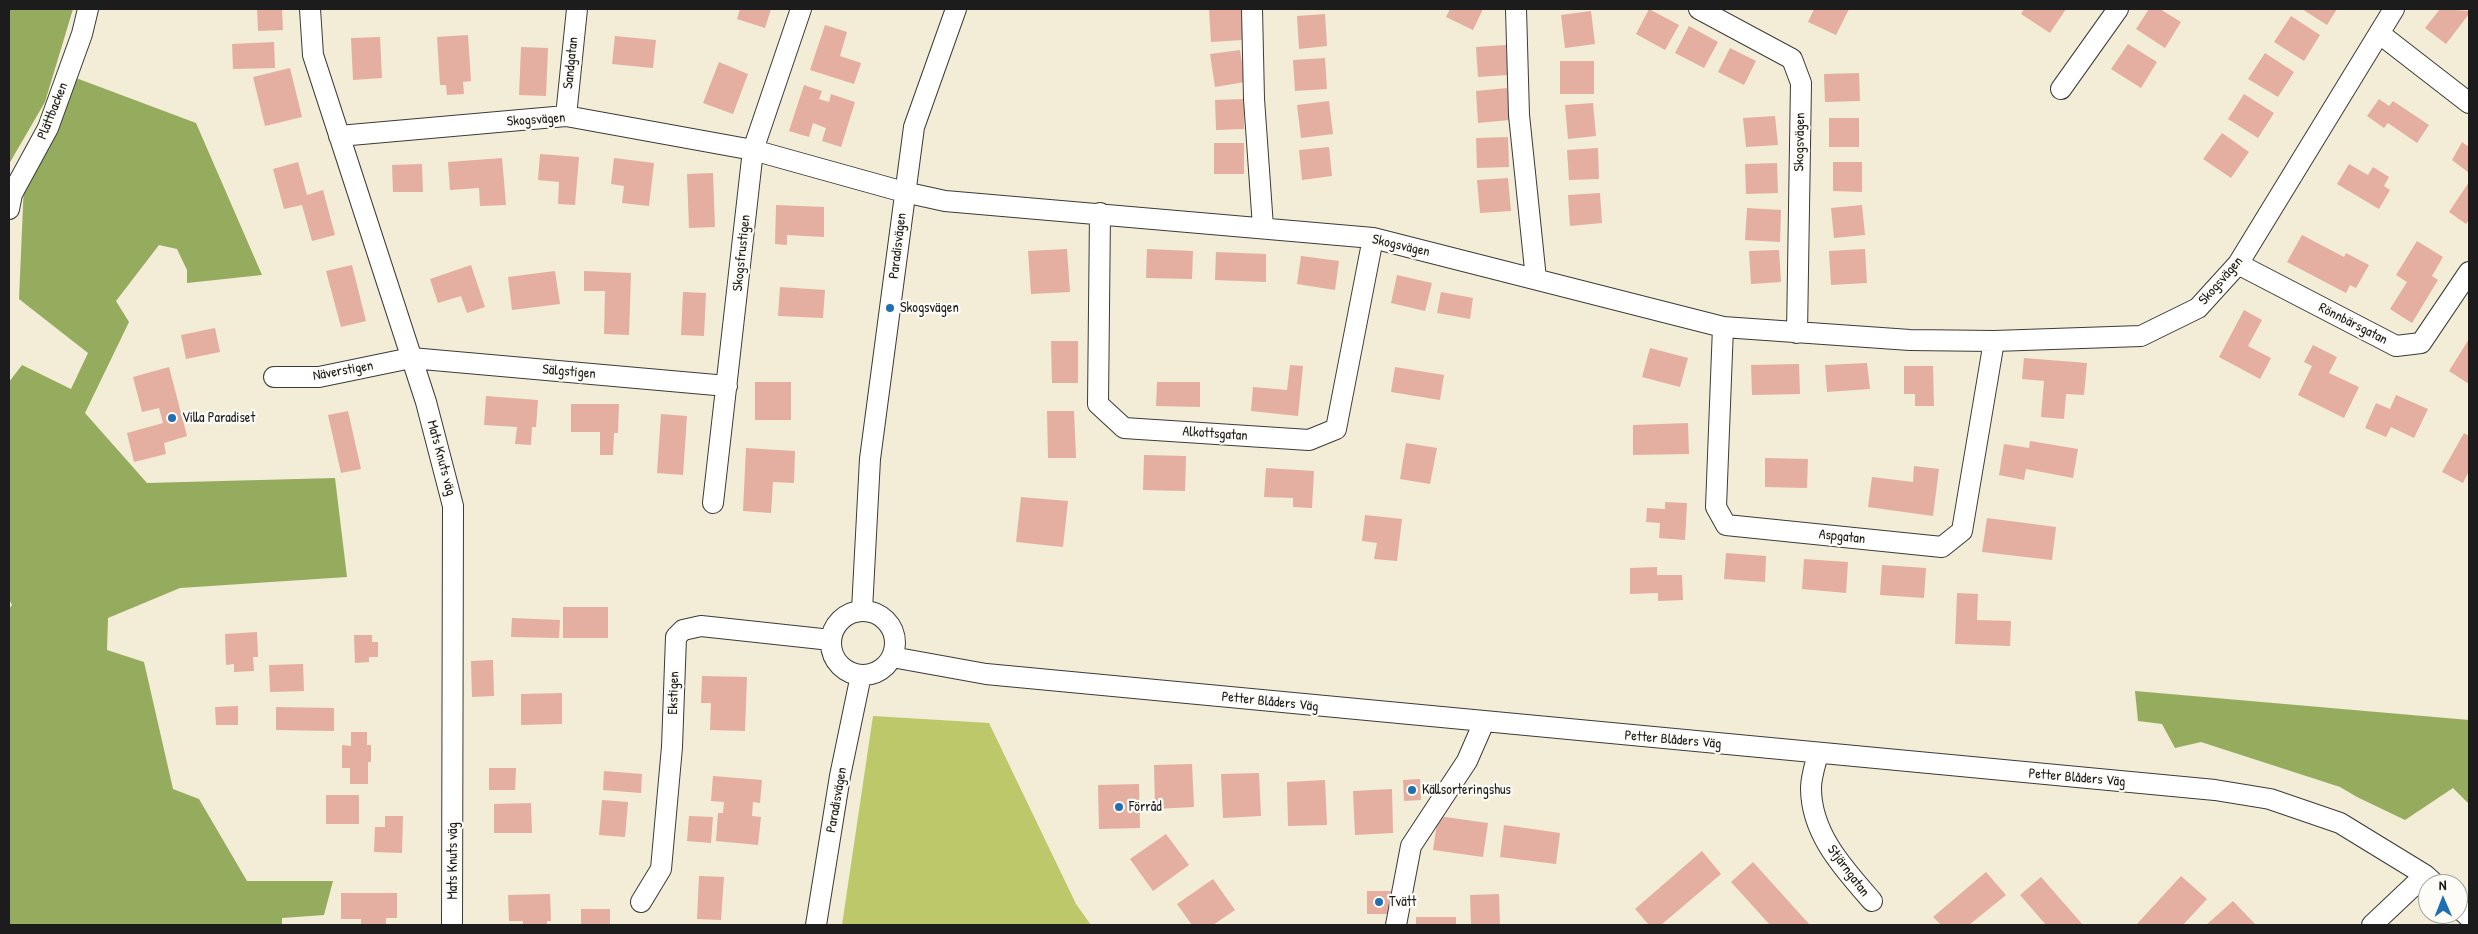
<!DOCTYPE html>
<meta charset="utf-8">
<style>
body{margin:0}
#map{position:relative;width:2478px;height:934px;overflow:hidden;background:#f3ecd6;font-family:"Patrick Hand",sans-serif}
canvas{display:block}
.frame{position:absolute;inset:0;border:10px solid #1c1c1c;pointer-events:none}
.north{position:absolute;left:2418px;top:874px;width:50px;height:50px;box-sizing:border-box;background:#fdfcf7;border:1px solid #a3a29f;border-radius:50%;rotate:359deg;font-size:14px;font-weight:700;line-height:20px;text-align:center;color:#1c1c1c}
.north::after{content:'';display:block;margin:auto;width:18px;height:22px;background:#1f6fb2;clip-path:polygon(50% 0,100% 100%,50% 72%,0 100%)}
</style>
<div id="map">
<canvas width="2478" height="934"></canvas>
<div class="frame"></div>
<div class="north">N</div>
</div>
<script>
const g = document.querySelector('canvas').getContext('2d');
g.lineJoin = 'round';
function paint(path, color) { g.fillStyle = color; g.fill(path, 'evenodd'); }
function trace(path, color, width, dash) { g.strokeStyle = color; g.lineWidth = width; g.lineCap = dash ? 'butt' : 'round'; g.setLineDash(dash || []); g.stroke(path); }
function write(font, color, halo, rows, align = 'center') {
  g.font = font + ' "Patrick Hand",sans-serif'; g.lineWidth = 4.5; g.setLineDash([]); g.textBaseline = 'middle'; g.strokeStyle = halo; g.fillStyle = color; for (const [text, x, y, turn = 0] of rows) {
    g.save(); g.translate(x, y); g.rotate((+turn || 0) * Math.PI / 180); g.textAlign = isNaN(turn) ? turn : align; if (halo) g.strokeText(text, 0, 0); g.fillText(text, 0, 0); g.restore();
  }
}
const green = new Path2D(`
 M873 716 989 723 1076 904 1091 925H842Z`);
const forest = new Path2D(`
 M9 9H73L45 102 9 164Z
 M76 78 196 123 262 275 187 283V270L177 249 159 245 116 301 129 322 85 413 147 483 335 478 347 577 180 588 108 618 107 650 144 662 173 789 199 799 247 881H333L324 915 282 918V925H9V609L12 605 9 599V382L22 365 71 389 88 353 19 299 24 183Z
 M2135 691 2469 720V804L2453 788 2405 820 2357 797 2340 787 2201 742 2175 748 2162 724 2138 721Z`);
const building = new Path2D(`
 M257 9H282L283 30 258 31Z
 M740 9H771L765 28 737 19Z
 M1209 9H1241L1243 40 1211 42Z
 M1450 9H1483L1473 30 1446 17Z
 M1649 9 1679 25 1665 50 1636 34Z
 M1814 9H1849L1836 35 1808 22Z
 M2024 9H2066L2050 33 2021 14Z
 M2149 9H2160L2181 22 2165 48 2136 29Z
 M2302 9H2337L2327 25Z
 M2440 9 2469 11V14L2446 44 2425 28Z
 M1591 11 1595 44 1565 48 1561 15Z
 M1325 14 1327 46 1299 49 1297 16Z
 M2291 16 2320 35 2304 61 2274 42Z
 M825 25 847 32 840 56 861 63 854 84 810 70Z
 M1689 26 1718 42 1704 68 1675 53Z
 M468 35 471 81 463 82 464 94 447 95 446 85H440L437 37Z
 M615 36 656 40 653 68 612 64Z
 M380 37 382 78 353 80 351 38Z
 M274 42 275 68 233 69 232 44Z
 M2128 44 2157 62 2141 88 2111 69Z
 M1506 45 1508 75 1478 77 1476 47Z
 M521 47 548 48 546 96 519 95Z
 M1730 48 1756 61 1744 85 1718 72Z
 M1240 50 1245 82 1215 87 1210 54Z
 M2265 53 2294 72 2278 97 2248 79Z
 M1325 58 1327 89 1295 91 1293 60Z
 M1560 61H1594V94H1560Z
 M719 62 748 74 733 114 703 103Z
 M290 68 302 117 265 126 253 77Z
 M1859 73 1860 101 1825 102 1824 74Z
 M804 85 822 91 819 99 829 102 831 94 855 102 841 147 822 141 826 128 813 123 809 137 789 131Z
 M1507 88 1510 120 1478 123 1476 91Z
 M2244 94 2274 113 2258 138 2228 119Z
 M1244 99V129L1216 130 1215 100Z
 M2379 99 2389 106 2393 101 2429 125 2417 143 2388 123 2384 128 2367 116Z
 M1329 101 1333 134 1301 138 1297 105Z
 M1593 103 1596 136 1568 139 1565 105Z
 M1775 116 1778 145 1746 147 1743 118Z
 M1829 118H1859V147H1829Z
 M2222 133 2249 152 2231 178 2203 159Z
 M1508 137 1509 167 1477 168 1476 138Z
 M2462 142 2469 147V173L2452 160Z
 M1214 143H1244V174H1214Z
 M1329 147 1332 176 1302 180 1299 150Z
 M1598 148 1599 179 1569 180 1567 150Z
 M540 154 579 157 575 205 558 204 559 182 538 180Z
 M502 158 506 205 480 206 479 188 450 190 448 162Z
 M614 158 654 163 649 206 622 203 624 186 611 184Z
 M298 162 307 195 323 190 335 235 312 241 302 205 284 209 273 169Z
 M1833 162H1862V192L1833 191Z
 M1777 163 1778 193 1746 194 1745 164Z
 M422 164 423 192H393L392 165Z
 M2349 164 2368 175 2373 167 2389 177 2384 186 2390 190 2379 209 2337 184Z
 M713 173 715 227 689 228 687 174Z
 M1508 178 1511 211 1480 213 1477 180Z
 M2469 182V220L2466 224 2449 212Z
 M1600 193 1602 223 1570 226 1568 195Z
 M776 205 824 207V237L787 235V245L775 244Z
 M1862 205 1865 235 1834 238 1831 208Z
 M1747 208 1781 210 1780 242 1745 240Z
 M2302 235 2344 257 2346 253 2369 265 2356 288 2350 285 2346 293 2287 262Z
 M2417 241 2443 257 2432 276 2438 280 2412 323 2390 309 2407 282 2396 275Z
 M1067 249 1070 292 1031 294 1028 251Z
 M1147 249 1193 251 1192 279 1146 278Z
 M1865 249 1867 283 1831 285 1829 251Z
 M1779 250 1781 282 1751 284 1749 251Z
 M1216 252 1266 254V282L1215 280Z
 M1301 256 1339 261 1335 290 1297 284Z
 M352 265 366 321 341 327 326 271Z
 M471 265 485 307 467 313 461 296 438 303 430 279Z
 M555 271 560 304 512 310 508 277Z
 M584 271 631 273 629 335 604 334 605 291H584Z
 M1397 275 1432 283 1425 311 1391 303Z
 M780 287 825 290 823 318 778 316Z
 M683 292 706 293 704 336 681 335Z
 M1441 292 1473 298 1470 319 1437 313Z
 M2244 310 2262 320 2248 346 2271 358 2260 379 2219 357Z
 M215 328 220 352 186 359 181 335Z
 M2469 339V384L2449 371Z
 M1051 341H1078V383H1052Z
 M2313 345 2337 357 2329 373 2359 387 2344 418 2298 395 2312 366 2304 362Z
 M1650 348 1688 358 1680 387 1642 377Z
 M2024 358 2087 363 2084 395 2066 394 2064 419 2041 417 2044 381 2022 379Z
 M1867 363 1870 389 1827 392 1825 365Z
 M1799 364 1800 394 1752 395 1751 365Z
 M1290 365 1303 366 1298 416 1251 411 1253 387 1287 390Z
 M1904 366H1933L1934 406H1915V394H1904Z
 M169 367 187 436 164 443 166 454 134 462 127 433 163 423 159 408 142 412 133 377Z
 M1395 367 1444 375 1440 400 1391 392Z
 M755 382H791V420H755Z
 M1157 382H1200V407L1156 406Z
 M2396 395 2428 409 2414 438 2391 427 2386 437 2365 428 2376 403 2390 409Z
 M486 396 538 400 536 427H532L531 445 515 444 517 427 484 425Z
 M571 404H619L618 433H614L613 455H600V432H571Z
 M348 411 361 469 341 473 328 415Z
 M1047 411H1074L1076 458H1048Z
 M661 414 687 416 683 475 657 473Z
 M1688 423 1689 454 1633 455V425Z
 M2464 433 2469 436V471L2463 483 2442 472Z
 M2030 441 2078 449 2073 478 2026 469 2024 480 1999 475 2004 444 2029 448Z
 M1406 443 1437 448 1430 484 1400 479Z
 M746 448 795 451 794 483 773 482 771 513 743 511Z
 M1144 455 1186 456 1185 491 1143 490Z
 M1765 458 1808 459 1807 488 1765 487Z
 M1914 466 1939 469 1933 516 1868 507 1872 477 1913 482Z
 M1266 468 1314 471 1312 508 1293 507V498L1264 497Z
 M1021 497 1068 501 1063 547 1016 542Z
 M1665 502 1687 503 1685 540 1659 538 1660 523 1646 522 1647 508 1665 509Z
 M1365 515 1402 519 1397 561 1374 559 1377 543 1362 541Z
 M1987 518 2056 527 2052 560 1982 552Z
 M1726 553 1766 556 1765 582 1724 579Z
 M1804 559 1848 562 1846 593 1802 589Z
 M1882 565 1926 568 1924 598 1880 595Z
 M1657 567V575H1682L1683 600 1658 601V593L1630 594V568Z
 M1957 593 1978 594 1977 620 2011 621 2010 646 1955 644Z
 M563 607H608V638H563Z
 M512 618 560 620 559 638 511 637Z
 M257 632 258 657H253L254 671 234 672V664L226 665 225 634Z
 M354 635H372V642H378V657H369V662L355 663Z
 M493 660 494 696 472 697 471 661Z
 M303 664 304 691 270 692 269 665Z
 M702 676 747 677 745 731 710 730 711 703H701Z
 M562 693V724L521 725V694Z
 M238 706V725H216L215 707Z
 M276 707 334 708V731L276 730Z
 M351 732H367V745H371V762H368V784H350V768H342V745L351 746Z
 M1192 764 1194 807 1155 809 1154 765Z
 M489 768H516L515 790H489Z
 M604 771 642 774 641 793 603 790Z
 M1259 773 1261 816 1223 818 1221 774Z
 M713 776 762 780 760 803 753 802 752 816 761 817 758 845 716 841 718 813H723L724 802 711 801Z
 M1420 779 1421 800 1404 801 1403 780Z
 M1325 780 1327 825 1288 826 1287 782Z
 M1139 784 1140 828 1099 829 1098 785Z
 M1392 789 1393 833 1355 835 1353 791Z
 M326 795H359V824H326Z
 M602 800 628 802 625 837 599 835Z
 M531 803 532 833H494V804Z
 M385 816H403L402 853 374 852 375 827H385Z
 M689 816 713 817 711 843 687 841Z
 M1438 816 1488 823 1483 857 1433 850Z
 M1504 825 1560 833 1556 864 1500 857Z
 M1166 834 1189 865 1153 891 1130 859Z
 M1702 851 1721 874 1661 925H1649L1635 909Z
 M1753 862 1810 925H1770L1731 882Z
 M1986 872 2006 895 1969 925H1941L1933 917Z
 M699 876 724 877 721 920 697 919Z
 M2181 876 2207 899 2183 925H2136Z
 M2041 877 2083 925H2046L2020 895Z
 M1213 879 1235 910 1213 925H1192L1177 904Z
 M1367 891H1391V914H1367Z
 M341 893H397V918H386V925H361V919H341Z
 M550 894 551 921H547V925H523V921H509L508 895Z
 M1499 894 1500 925H1471L1470 895Z
 M2233 901 2256 925H2206Z
 M581 909H610V925H581Z
 M1416 917H1456V925H1416Z`);
const minor = new Path2D(`
 M310 9 313 55 426 402 453 506 452 925
 M1252 9 1254 99 1263 227
 M1516 9 1519 115 1536 279
 M1699 9 1792 59 1801 83 1797 333
 M2380 34 2469 103
 M2061 89 2118 9
 M566 116 577 9
 M339 136 566 116 753 150 904 192 945 201 1373 238 1723 327 1910 340 1994 341 2141 336 2198 308 2238 264 2394 9
 M9 209 12 194 48 128 82 34 88 9
 M1100 213 1098 404 1124 428 1309 440 1336 429 1373 238
 M2238 264 2396 346 2421 343 2469 272
 M1723 327 1716 507 1726 525 1942 547 1962 531 1994 341
 M274 377H319L411 358 727 386
 M713 503 753 150 801 9
 M862 610 870 459 914 127 956 9
 M831 643a32 32 0 1 1 64 0a32 32 0 1 1-64 0Z
 M892 657 986 674 2215 790 2270 799 2340 823 2425 875 2435 884
 M1818 754C1815 765 1811 777 1811 788 1811 834 1844 869 1872 901
 M641 902 661 869 672 747 676 637 683 630 701 626 831 640
 M2458 907 2469 917
 M816 925 840 776 861 675
 M1396 925 1411 846 1467 761 1484 722
 M2372 925 2425 875`);
const markers = [
 [890,308,5,"#1f6fb2"],
 [172,418,5,"#1f6fb2"],
 [1412,790,5,"#1f6fb2"],
 [1119,807,5,"#1f6fb2"],
 [1379,902,5,"#1f6fb2"]
];
const streetNames = [
 ["Sandgatan",571,63,-84],
 ["Plättbacken",53,111,-68],
 ["Skogsvägen",536,120,-4],
 ["Skogsvägen",1800,142,-89],
 ["Paradisvägen",898,246,-83],
 ["Skogsvägen",1401,246,13],
 ["Skogsfrustigen",742,253,-84],
 ["Skogsvägen",2221,281,-49],
 ["Rönnbärsgatan",2353,324,27],
 ["Näverstigen",343,371,-10],
 ["Sälgstigen",569,372,5],
 ["Alkottsgatan",1215,434,4],
 ["Mats Knuts väg",441,458,75],
 ["Aspgatan",1842,537,6],
 ["Ekstigen",674,693,-88],
 ["Petter Blåders Väg",1270,702,6],
 ["Petter Blåders Väg",1673,740,5],
 ["Petter Blåders Väg",2077,778,5],
 ["Paradisvägen",837,800,-80],
 ["Mats Knuts väg",453,861,-90],
 ["Stjärngatan",1848,871,53]
];
const poiNames = [
 ["Skogsvägen",900,308],
 ["Villa Paradiset",182,418],
 ["Källsorteringshus",1422,790],
 ["Förråd",1129,807],
 ["Tvätt",1389,902]
];
paint(green, '#bcc86a');
paint(forest, '#95ac5e');
paint(building, '#e4afa0');
trace(minor, '#3c3b38', 22);
trace(minor, '#fff', 20);
for (const [x, y, r, color] of markers) { const dot = new Path2D(); dot.arc(x, y, r, 0, 2 * Math.PI); g.fillStyle = color; g.fill(dot); trace(dot, '#fdfcf7', 2); }
write('14px', '#1c1c1c', '#fdfcf7', streetNames);
write('14px', '#1c1c1c', '#fdfcf7', poiNames, 'left');
</script>
